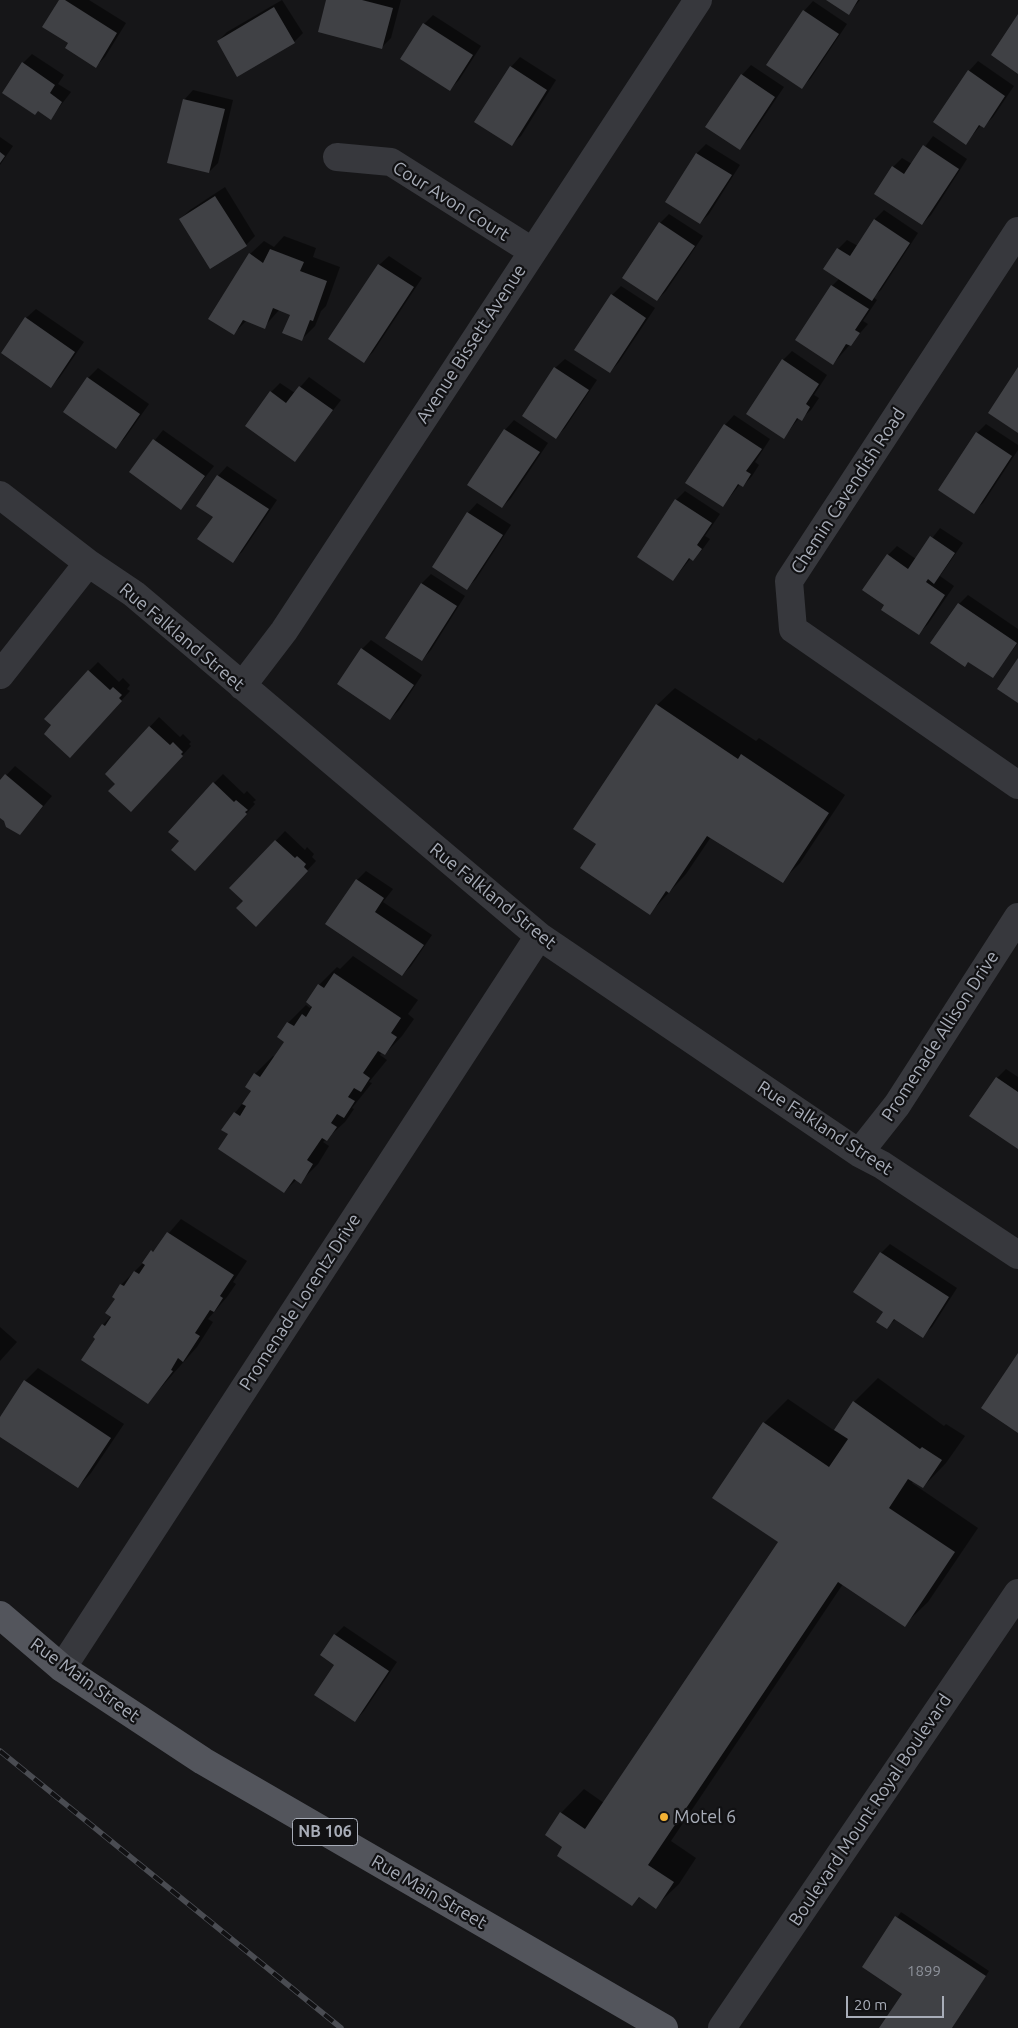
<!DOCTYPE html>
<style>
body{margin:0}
#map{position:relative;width:1018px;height:2028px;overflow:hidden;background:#161618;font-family:Ubuntu,sans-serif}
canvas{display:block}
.scale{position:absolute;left:846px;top:1996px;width:98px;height:22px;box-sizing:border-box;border:2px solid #a8adb8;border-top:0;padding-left:6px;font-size:15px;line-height:18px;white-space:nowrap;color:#a8adb8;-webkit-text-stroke:4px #111113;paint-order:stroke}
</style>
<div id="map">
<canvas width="1018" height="2028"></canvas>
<div class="scale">20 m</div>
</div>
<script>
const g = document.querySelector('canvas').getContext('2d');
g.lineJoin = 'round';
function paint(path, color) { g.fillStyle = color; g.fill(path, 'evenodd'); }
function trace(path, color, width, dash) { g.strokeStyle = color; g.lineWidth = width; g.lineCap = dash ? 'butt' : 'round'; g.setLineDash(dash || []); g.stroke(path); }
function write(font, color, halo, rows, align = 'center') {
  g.font = font + ' Ubuntu,sans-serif'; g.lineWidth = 4.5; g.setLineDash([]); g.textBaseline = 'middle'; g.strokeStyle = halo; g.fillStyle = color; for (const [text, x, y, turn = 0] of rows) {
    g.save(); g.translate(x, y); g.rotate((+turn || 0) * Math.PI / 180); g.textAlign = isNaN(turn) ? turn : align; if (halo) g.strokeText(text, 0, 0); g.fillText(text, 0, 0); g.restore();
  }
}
const shadow = new Path2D(`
 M60 0H89L126 23 105 57 96 66 70 43Z
 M282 0 303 33 294 42 218 41 227 32Z
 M327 0H401L391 38 382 47Z
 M828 0H860L849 13Z
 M813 1 847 24 811 78 802 87 768 65 804 11Z
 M433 15 481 46 459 80 450 89 424 24Z
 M32 54 64 75 58 84 71 92 51 118 23 63Z
 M520 57 556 80 521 136 511 145V67Z
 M978 61 1014 86 993 117 983 127 981 125 966 143 969 71Z
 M751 65 784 87 749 139 739 148 707 126 742 75Z
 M193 90 233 100 218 163 209 172 184 100Z
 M933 136 967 159 931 215 922 224 893 167 902 158 912 164Z
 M0 137 13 146 0 165Z
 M706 144 740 165 709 214 700 223 666 202 697 153Z
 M225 187 255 236 246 245 180 219 190 210Z
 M884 210 918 233 881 290 873 297 877 300 863 321 868 324 833 364 797 340 832 286 840 278 825 269 838 249 847 240 858 246 875 219Z
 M669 214 703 236 666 291 657 300 660 223Z
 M284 236 316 248 313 257 340 267 326 306 321 311 315 326 301 340 292 314 280 309 264 327 247 320 234 333 250 254 264 241 274 247Z
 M389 256 422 278 373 352 364 361 330 339 379 265Z
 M621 286 655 308 619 362 610 372 612 295Z
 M36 309 84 342 60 377 51 386 2 353 26 318Z
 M792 351 827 375 814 395 819 398 811 410 801 419 799 418 784 437 783 360Z
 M565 359 597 380 565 428 556 437 523 416 555 368Z
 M98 368 149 404 125 438 116 447 65 411 88 378Z
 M309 377 341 400 295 460 271 392 280 383 295 393Z
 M734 415 770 439 755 462 759 465 752 476 743 486 740 484 723 506 687 482 725 425Z
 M514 420 548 443 511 498 502 507 505 430Z
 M986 424 1018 445V450L983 503 973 512 977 433Z
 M163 430 214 466 181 508 130 472Z
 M227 466 277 500 242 552 232 561 214 516 198 505 218 476Z
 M685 491 720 514 705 536 710 539 702 550 693 560 691 558 673 580 676 500Z
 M477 503 511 525 476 579 467 588 433 566 468 513Z
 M940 528 963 543 940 576 954 586 928 624 919 633 886 604 888 555 897 546 916 559Z
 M431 574 465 596 431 650 422 660 387 637 422 583Z
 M968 595 1018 629V643L992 677 959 604Z
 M371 640 422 675 399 710 390 719 362 649Z
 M98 662 119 682 123 678 130 685 127 689 130 691 79 747 89 671Z
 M675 688 756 741 759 738 845 795 800 863 782 881 711 837 686 874 650 913 598 844 657 705Z
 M159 717 180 737 183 734 191 742 189 744 191 746 141 801 106 774Z
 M15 766 52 796 20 834 0 816V782Z
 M223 774 244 794 247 791 256 800 253 802 255 804 204 860 180 841 214 783Z
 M285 831 305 850 307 847 314 854 312 857 316 861 265 916 231 888Z
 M366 871 393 889 383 902 432 935 411 966 402 975 357 880Z
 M353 956 418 1000 408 1014 414 1019 402 1036 385 1054 382 1052 380 1055 387 1060 369 1082 372 1083 352 1108 354 1109 345 1122 323 1142 329 1146 318 1164 300 1182 297 1179 284 1192 229 1134 235 1113 252 1091 246 1087 255 1074 273 1056 275 1057 285 1041 288 1023 306 1005 310 1008 312 1005 319 985 337 967 340 969Z
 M1006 1069 1018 1077V1148L997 1078Z
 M181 1219 247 1261 233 1282 236 1284 227 1297 208 1319 213 1322 197 1347 148 1402 97 1339 103 1325 111 1316 116 1298 114 1297 121 1285 143 1263Z
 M890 1244 957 1288 932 1327 922 1336 896 1319 887 1327 881 1253Z
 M0 1327 17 1342 0 1361Z
 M38 1368 124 1424 91 1473 78 1487 0 1435V1419L25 1381Z
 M878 1378 944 1426 946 1424 965 1436 946 1463 923 1487 914 1481 912 1483 978 1528 928 1602 904 1625 843 1584 671 1841 696 1858 679 1884 655 1907 640 1897 632 1905 564 1846 561 1813 584 1789 604 1803 780 1541 764 1423 788 1399 835 1431 854 1402Z
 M344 1626 397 1662 364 1711 355 1721 336 1664 335 1635Z
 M901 1912 989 1971 952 2028H881L904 1994 864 1966Z`);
const building = new Path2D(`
 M59 0H65L117 33 96 68 65 48 68 43 42 27Z
 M326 0H362L393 8 382 49 318 32Z
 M826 0H858L849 15Z
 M274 7 295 43 237 77 217 41Z
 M803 10 839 34 802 89 766 65Z
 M1018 14V74L991 55Z
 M423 23 473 55 450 91 400 59Z
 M22 62 55 85 50 93 62 102 51 120 38 111 35 115 2 93Z
 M510 66 547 90 512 146 474 122Z
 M968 70 1005 96 984 128 979 125 966 145 933 122Z
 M741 74 775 97 740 150 705 127Z
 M183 99 225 109 209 173 167 163Z
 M923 145 959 169 922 225 874 194 892 166 904 174Z
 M0 152 5 156 0 163Z
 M696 153 732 175 700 224 665 202Z
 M215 196 247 246 210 269 179 219Z
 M874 219 910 243 872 301 823 269 837 248 850 256Z
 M659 222 695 246 657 301 622 278Z
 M270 249 304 262 300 271 327 281 313 321 310 320 302 341 282 333 290 315 273 308 265 329 243 320 234 335 208 319 249 253 263 263Z
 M378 264 414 287 364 363 328 339Z
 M831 285 869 309 855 330 860 333 851 346 846 344 833 365 795 340Z
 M611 294 646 318 610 373 574 350Z
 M25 317 75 352 51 388 1 353Z
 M782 359 819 384 806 404 810 407 802 421 797 418 784 439 746 414Z
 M554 367 589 390 556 439 522 416Z
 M1018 367V433L988 413Z
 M87 377 140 414 116 449 63 412Z
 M299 386 333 410 295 462 245 426 270 391 286 403Z
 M724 424 762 449 746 471 751 474 743 487 738 484 723 507 685 483Z
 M504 429 540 452 502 508 467 485Z
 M976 432 1012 456 974 514 938 490Z
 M153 439 205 476 181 510 129 472Z
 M217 475 269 509 233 563 197 539 213 517 196 506Z
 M675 499 712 523 697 545 702 549 693 561 689 558 673 581 637 557Z
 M467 512 503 535 467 590 432 567Z
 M930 536 955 553 934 584 928 579 926 582 945 595 919 635 881 610 884 605 862 590 887 554 908 569Z
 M421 583 457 606 422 661 385 638Z
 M958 603 1017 643 993 678 968 662 965 667 930 643Z
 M361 648 414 685 390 720 337 684Z
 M1018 658V703L997 689Z
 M88 670 110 690 113 687 122 695 119 698 122 701 70 758 44 734 51 725 44 719Z
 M656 704 738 759 741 754 829 813 783 883 707 836 669 893 666 891 650 915 580 868 596 844 573 829Z
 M149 726 170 745 173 742 183 752 181 754 183 756 131 812 108 791 115 784 105 774Z
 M5 774 43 806 20 835 6 827 4 821 0 818V780Z
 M213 782 234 802 236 800 248 810 245 812 247 814 195 871 171 850 179 841 168 832Z
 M275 840 295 858 297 856 306 864 304 867 308 871 256 927 236 908 243 901 229 888Z
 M356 879 384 898 375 912 424 945 402 976 325 924Z
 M334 973 401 1018 391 1033 397 1037 385 1055 378 1051 363 1073 370 1078 361 1092 354 1088 348 1097 355 1101 344 1118 337 1114 331 1123 337 1127 327 1141 322 1138 307 1160 313 1164 301 1184 294 1179 284 1193 218 1149 228 1134 221 1130 234 1112 240 1116 246 1106 242 1104 251 1091 245 1087 254 1073 260 1077 284 1042 277 1037 287 1022 294 1026 302 1014 306 1017 312 1007 306 1002 318 984 324 988Z
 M996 1077 1018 1092V1149L969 1116Z
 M167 1232 234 1275 220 1296 223 1298 214 1312 210 1310 195 1333 200 1336 183 1362 178 1358 171 1370 173 1371 148 1404 81 1360 95 1339 93 1337 102 1324 105 1326 111 1317 105 1313 115 1299 112 1297 120 1284 124 1286 134 1271 139 1274 145 1265 142 1263 151 1250 153 1252Z
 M880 1252 949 1297 923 1338 894 1319 887 1329 876 1322 883 1312 853 1292Z
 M1018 1353V1433L981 1408Z
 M24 1380 111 1438 78 1488 0 1437V1417Z
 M853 1401 920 1449 922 1447 942 1460 923 1488 908 1479 889 1508 955 1552 905 1627 838 1582 648 1865 674 1882 656 1909 639 1897 632 1906 557 1856 562 1847 545 1835 560 1812 585 1829 778 1542 712 1498 763 1422 829 1467 848 1439 834 1430Z
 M334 1634 389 1671 355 1722 314 1695 334 1665 320 1655Z
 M895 1916 986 1976 952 2028H879L902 1994 862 1967Z`);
const minor = new Path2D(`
 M337 157 391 162 532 251
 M1018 231 789 581 793 629 1018 785
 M0 495 88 563 134 594 539 936 859 1153 882 1165 1018 1255
 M0 675 88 563
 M242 686 284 631 698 0
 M859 1153 897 1105 1018 917
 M62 1668 539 936
 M722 2028 1018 1593`);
const primary = new Path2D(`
 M0 1615 62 1668 203 1761 664 2028`);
const rail = new Path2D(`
 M0 1751 341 2028`);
const markers = [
 [664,1817,5,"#f2b134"]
];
const numberNames = [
 ["1899",924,1971]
];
const shields = [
 [325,1832,65]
];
const shieldNames = [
 ["NB 106",325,1832]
];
const streetNames = [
 ["Cour Avon Court",451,201,32],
 ["Avenue Bissett Avenue",471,344,-57],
 ["Chemin Cavendish Road",848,491,-57],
 ["Rue Falkland Street",182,637,40],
 ["Rue Falkland Street",493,896,39],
 ["Promenade Allison Drive",940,1036,-57],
 ["Rue Falkland Street",825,1128,33],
 ["Promenade Lorentz Drive",300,1302,-57],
 ["Rue Main Street",85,1680,36],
 ["Boulevard Mount Royal Boulevard",870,1810,-56],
 ["Rue Main Street",429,1892,30]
];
const poiNames = [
 ["Motel 6",674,1817]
];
paint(shadow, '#0007');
paint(building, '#404145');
trace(minor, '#37383d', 28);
trace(primary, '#53555c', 28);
trace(rail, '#4a4c52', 5.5);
trace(rail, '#111113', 4, [11]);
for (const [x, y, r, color] of markers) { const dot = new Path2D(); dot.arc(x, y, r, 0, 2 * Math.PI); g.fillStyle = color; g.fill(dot); trace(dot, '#111113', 2); }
write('15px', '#8e929b', null, numberNames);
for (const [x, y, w] of shields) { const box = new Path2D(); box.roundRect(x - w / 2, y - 13.5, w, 27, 4); g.fillStyle = '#111113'; g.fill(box); trace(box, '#a8adb8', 1); }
write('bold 16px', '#a8adb8', null, shieldNames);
write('18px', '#a8adb8', '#111113', streetNames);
write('18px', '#a8adb8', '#111113', poiNames, 'left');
</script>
